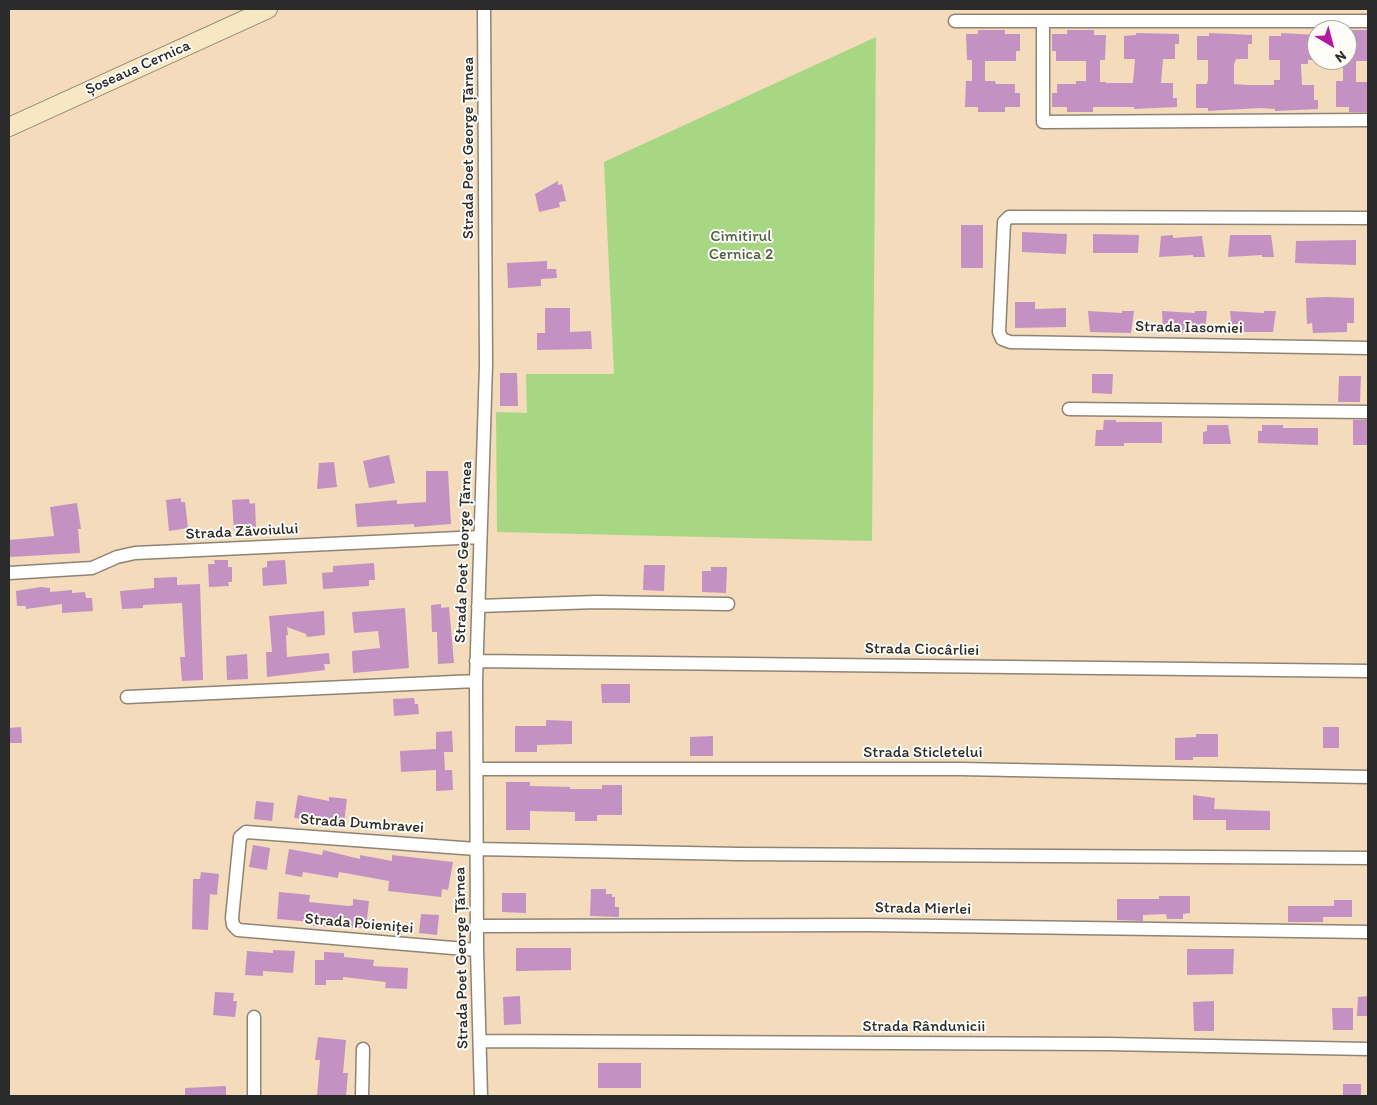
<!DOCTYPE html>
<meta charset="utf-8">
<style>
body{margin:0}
#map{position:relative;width:1377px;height:1105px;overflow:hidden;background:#f3dbbc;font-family:Itim,sans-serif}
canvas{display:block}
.frame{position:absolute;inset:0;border:10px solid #2b2b2b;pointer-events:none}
.north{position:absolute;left:1307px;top:20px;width:50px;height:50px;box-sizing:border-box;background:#fdfcf7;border:1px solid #a9a8a5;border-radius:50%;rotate:143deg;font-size:14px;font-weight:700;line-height:20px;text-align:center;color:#2b2b2b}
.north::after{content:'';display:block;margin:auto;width:18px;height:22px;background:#b5179e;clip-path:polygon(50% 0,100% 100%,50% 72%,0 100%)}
</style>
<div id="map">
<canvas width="1377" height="1105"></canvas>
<div class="frame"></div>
<div class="north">N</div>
</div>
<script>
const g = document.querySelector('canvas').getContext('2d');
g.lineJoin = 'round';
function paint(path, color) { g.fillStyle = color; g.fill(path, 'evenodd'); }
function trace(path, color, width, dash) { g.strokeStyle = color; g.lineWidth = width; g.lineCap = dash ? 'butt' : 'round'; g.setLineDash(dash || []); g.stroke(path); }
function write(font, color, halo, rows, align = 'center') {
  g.font = font + ' Itim,sans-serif'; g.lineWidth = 4; g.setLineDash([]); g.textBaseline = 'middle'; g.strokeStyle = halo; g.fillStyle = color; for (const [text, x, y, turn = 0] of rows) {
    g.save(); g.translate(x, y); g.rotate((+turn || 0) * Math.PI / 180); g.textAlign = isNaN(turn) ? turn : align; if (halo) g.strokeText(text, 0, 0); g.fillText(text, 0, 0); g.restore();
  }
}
const green = new Path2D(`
 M876 37 872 541 497 532 496 412 527 413 526 374H614L604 162Z`);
const building = new Path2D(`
 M978 30H1005V34H1020V51H1016V61H985V81H995L996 84H1015V93H1020V107H1005V112H978V107H965L966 81H972V60H967L966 34H978Z
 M1067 30H1094V35H1106L1105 60H1100V82H1106V83H1133L1135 59H1124V36L1136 35V33L1179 34V44H1175V59H1163L1161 83H1173V98H1177V107L1134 109V107H1093V112H1067V107H1052V93H1057V84H1076V81H1086V61H1056V51H1052V34H1067Z
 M1349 30H1368V61H1356V82H1367L1368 84V112H1349V107H1336V81H1343V60H1347V35H1349Z
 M1209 33 1252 35V44H1248V59H1236L1234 64V84L1247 85H1274V80H1280V60H1269V36H1281V33L1317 35V60H1308V64H1301L1302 85H1314V100H1318V109L1275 111V109L1260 108 1208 111V108H1196V84H1207L1208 79V60H1197V36H1209Z
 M558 181V185L562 184 566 201 559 202 560 207 539 212 535 194Z
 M961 225H983V268H961Z
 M1022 232 1067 234 1066 254 1022 252Z
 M1093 234 1139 235 1138 253H1093Z
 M1173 235V238L1202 236 1205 257H1193V255L1159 257 1161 236Z
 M1230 235H1271L1274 257H1262V255L1228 257Z
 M1356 240V265L1295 263 1296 241Z
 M547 261V269H556L557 278 541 279V286L508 288 507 263Z
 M1326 297 1354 298V323H1347V332L1313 333 1312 323 1307 324 1306 298Z
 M1015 302H1035V309L1066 308V327L1015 328Z
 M545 308H570V332L591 331 592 349 537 350V333H545Z
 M1088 311 1122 313V311H1134L1131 333 1090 332Z
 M1162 311 1195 313V311H1207L1205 333 1163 332Z
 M1230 311 1264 313V311H1276L1273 332H1232Z
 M500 373H517L518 406H500Z
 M1092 374H1113L1112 394 1092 393Z
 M1339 376H1361L1360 402H1338Z
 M1104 420H1116V422H1162V443H1124V446H1095L1096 430H1103Z
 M1353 420H1368V445H1353Z
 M1207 425H1228L1231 444H1203V432L1207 431Z
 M1262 425H1283V428H1318V445L1258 443V431H1262Z
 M389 455 395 483 369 488 363 461Z
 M334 462 337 487 317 489 319 463Z
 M426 471H448L451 524 414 527V524L357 527 355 504 397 500V504L426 502Z
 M181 498V502H185L188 528 169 531 166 500Z
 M249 499 250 504 255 503 256 528 234 530 232 500Z
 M77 503 81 529H78L80 553 9 557V540L54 536 50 507Z
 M214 560H228V567H232V582H228L229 586 209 587 208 564H215Z
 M285 560 287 584 263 586 262 568 267 567V561Z
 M374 563 375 580H369V586L323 589 322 573 333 572V566Z
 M644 565H665L664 591 643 590Z
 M711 567H727L726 593 702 592V571H711Z
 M177 577V585L200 584 203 680 182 681 180 657H185L182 603 143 605V608L122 609 120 591 154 588V578Z
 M41 587 50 588V592L72 590V593L85 592 86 598H92L93 611 62 613V604L26 609V606H17L16 591Z
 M441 604V608L449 607 454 663 438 664 437 632H432L431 605Z
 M405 608 409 668 353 673 352 651 380 648 378 631 354 633 352 612Z
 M324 611 325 635 307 637 306 634 287 627 288 635H286L287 657 329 653 330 664H324L325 670 267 677 266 652H272L269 616Z
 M247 654 248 679 227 680 226 656Z
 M601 684H630V703H602Z
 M414 698 415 704H418L419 714 394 716 393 699Z
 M546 720 572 721V744L537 745V752H515V726H546Z
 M21 727 22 743H9V728Z
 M1323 727H1339V748H1323Z
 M452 731 453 752H444L445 770H440H452L453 790 436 791V770L401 772 400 751 436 749V732Z
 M1196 734H1218V757H1193V760H1175V738L1196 737Z
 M713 736V756H690V737Z
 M506 782H530V786L570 787V789H602V785H622V815H597V821H575V812L530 811V830H506Z
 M298 795 329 801V797L347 799 344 823 294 818Z
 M1193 795 1215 798 1214 809 1270 811V830H1226V820H1193Z
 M256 801 274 803 272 821 254 819Z
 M253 845 270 848 267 870 249 867Z
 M289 849 322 855 323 850 360 859V855L392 861V855L453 862 448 890 442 889 441 897 388 891 389 881 339 872 338 878 303 872 302 877 285 874Z
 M201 872 219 874 217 895 210 894 208 930 192 929 193 879H200Z
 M591 889H606V894H612V897H615V907H619V917L590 916Z
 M279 892 310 895 309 902 349 906 353 905V899L369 901 366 928 313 926V922L277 919Z
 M502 893H526V913L502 912Z
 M1159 896H1190V913L1183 914V919H1167L1166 914 1143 915V921L1117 920V899H1159Z
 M1334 900H1352V917H1323V922H1288V906H1334Z
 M421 914 439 915 437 935 419 933Z
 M516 948H571V970L516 971Z
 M1187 949H1234L1233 974 1187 975Z
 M273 950 295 951 293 973 263 971V976L245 975 247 951 273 953Z
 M324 952 344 953V957L374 960 373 966 408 968 407 989 385 988 386 982 343 977V980H326V985H315V960H324Z
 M215 992 234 993 233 1001H237L235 1017 213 1015Z
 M520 996 521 1024 504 1025 503 997Z
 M1368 996V1016H1357L1358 997Z
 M1214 1001V1031H1194L1193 1002Z
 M1332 1008H1353V1030H1333Z
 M318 1037 346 1040 343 1073H348L346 1096H317L320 1060H315Z
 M598 1063H641V1088H598Z
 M1343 1084H1361V1096H1343Z
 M226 1086V1096H185V1088Z`);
const minor = new Path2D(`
 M955 21H1368
 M1043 22V122L1368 120
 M1368 218 1009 217 1004 222 999 332 1002 339 1010 342 1368 348
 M1069 409 1368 412
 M9 573 92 568 117 557 135 553 480 537
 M478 606 596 602 728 604
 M476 661 1368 671
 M127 697 476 681
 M477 769H961L1368 777
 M476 926 870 925 1368 932
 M477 950 238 930 233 925 232 918 240 837 246 832 476 849 740 854 1368 858
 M254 1017V1096
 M480 1041 1107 1044 1368 1049
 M362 1096 363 1049
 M481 1096 477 950 476 681 486 365 484 9`);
const secondary = new Path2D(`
 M9 127 268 9`);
const streetNames = [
 ["Șoseaua Cernica",138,68,-24],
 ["Strada Poet George Țărnea",469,148,-90],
 ["Strada Iasomiei",1189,328,1],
 ["Strada Zăvoiului",242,532,-3],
 ["Strada Poet George Țărnea",464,552,-88],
 ["Strada Ciocârliei",922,650,1],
 ["Strada Sticletelui",923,753],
 ["Strada Dumbravei",362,824,4],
 ["Strada Mierlei",923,909,1],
 ["Strada Poieniței",359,924,5],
 ["Strada Poet George Țărnea",462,958,-91],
 ["Strada Rândunicii",924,1027]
];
const parkNames = [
 ["Cimitirul",741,237],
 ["Cernica 2",741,255]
];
paint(green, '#a8d784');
paint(building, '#c392c2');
trace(minor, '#8f8374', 15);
trace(secondary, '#8f8374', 20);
trace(minor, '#fff', 12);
trace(secondary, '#f7e8c3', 18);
write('16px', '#2b2b2b', '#fdfcf7', streetNames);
write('16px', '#505f46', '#fdfcf7', parkNames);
</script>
